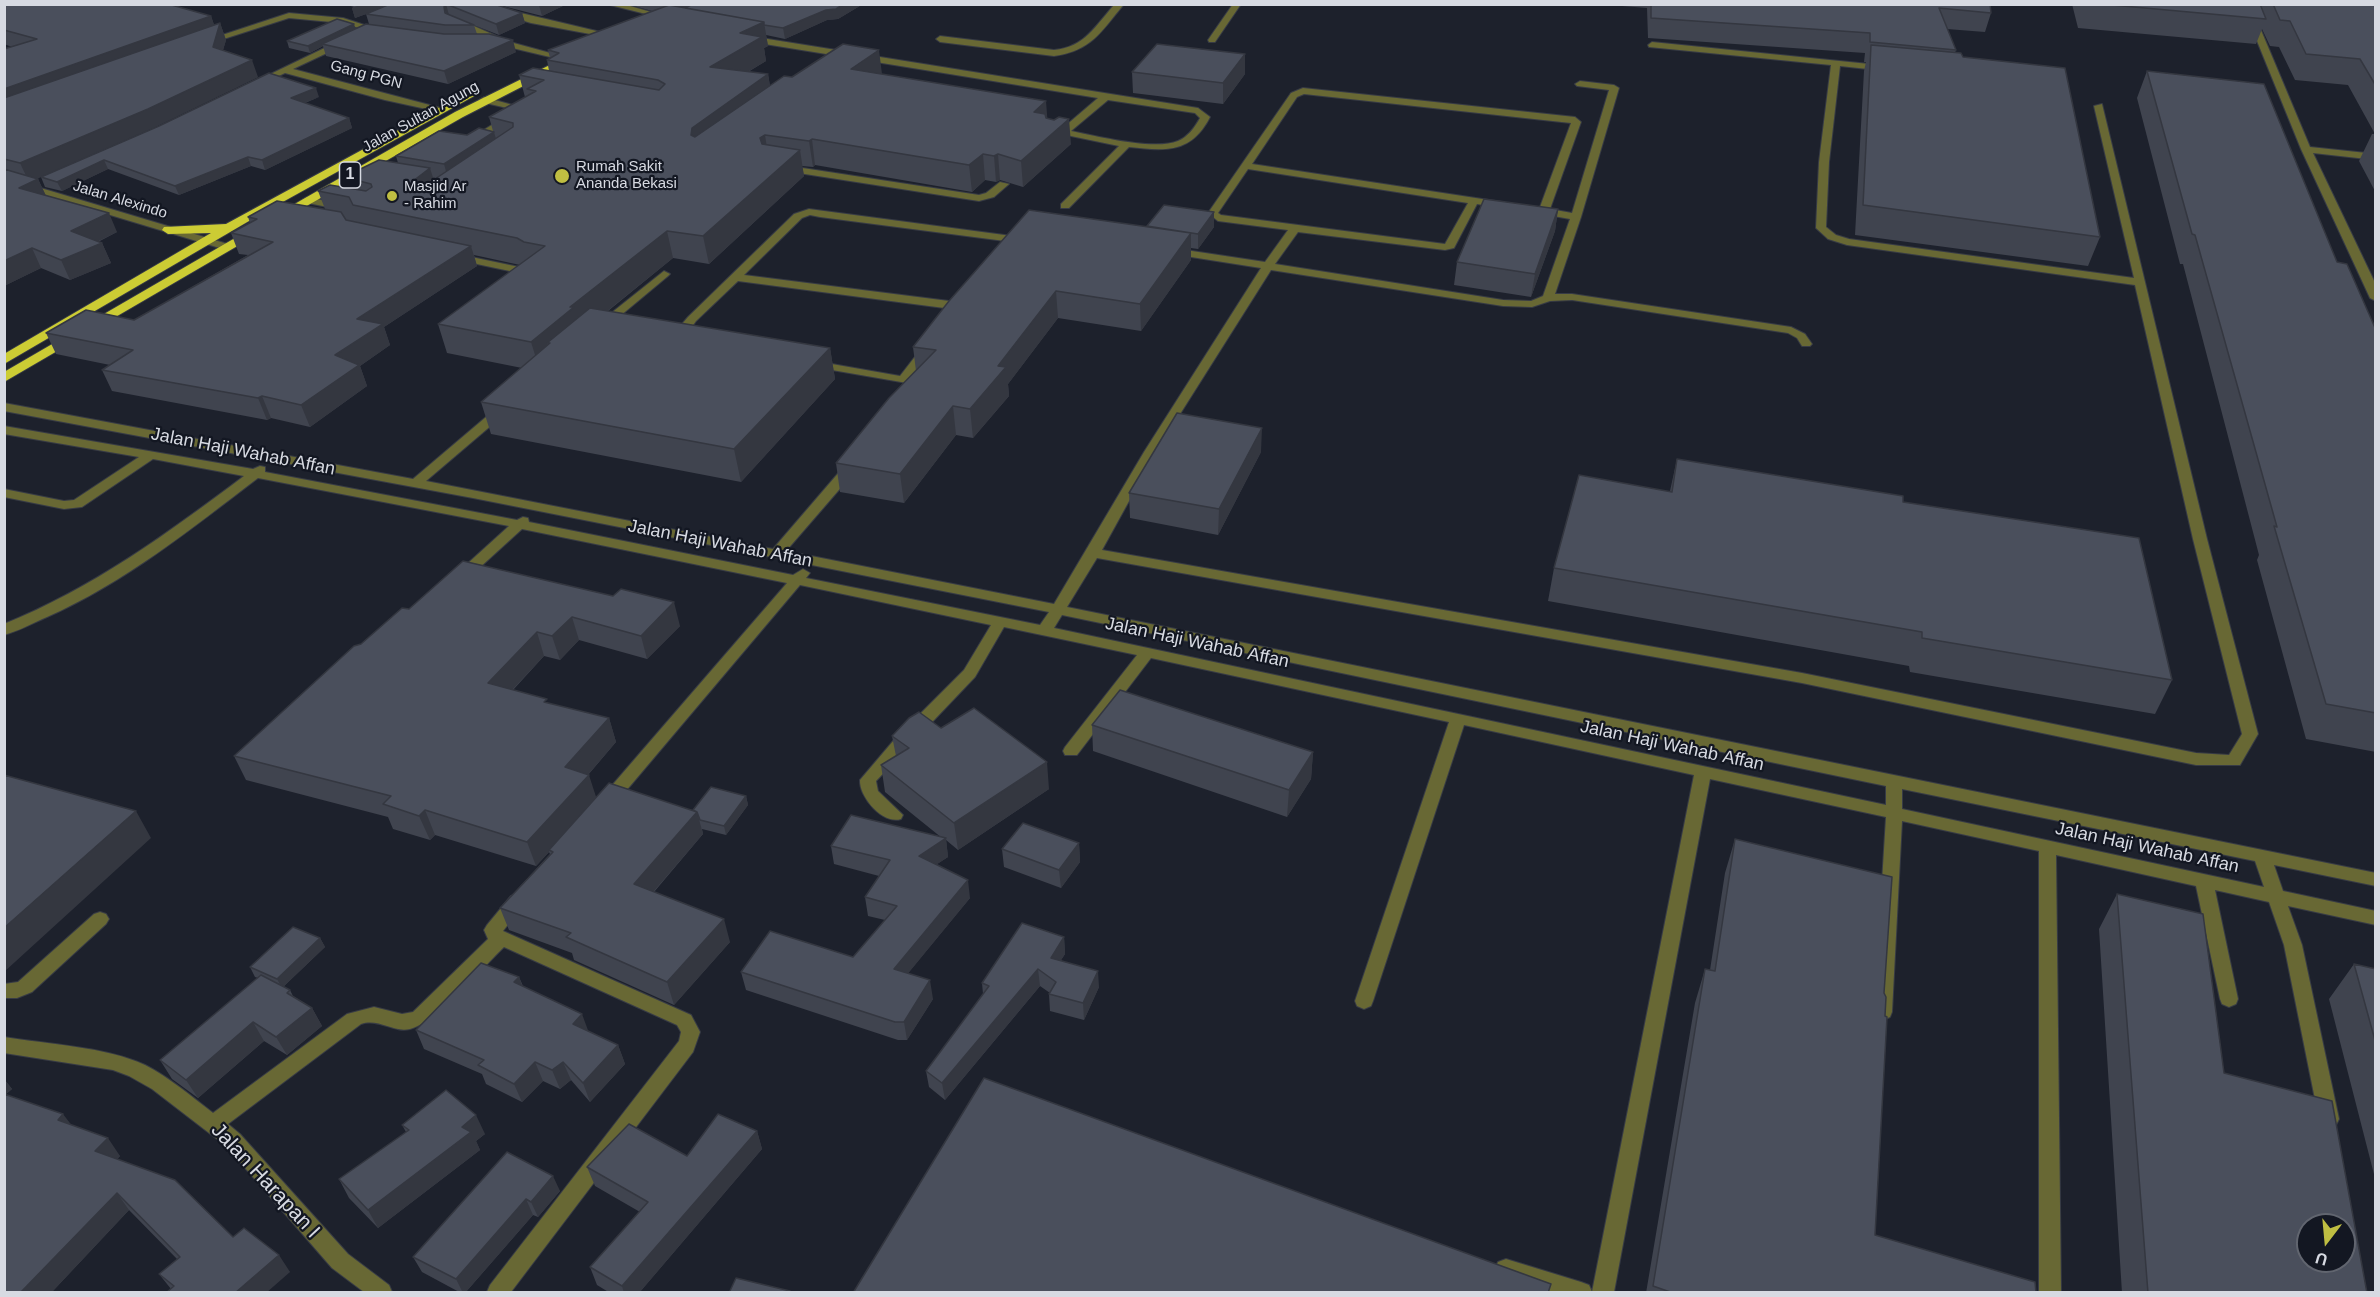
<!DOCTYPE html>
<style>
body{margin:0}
#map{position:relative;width:2380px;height:1297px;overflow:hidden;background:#1d212c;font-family:Helvetica,sans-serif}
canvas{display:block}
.frame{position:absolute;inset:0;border:6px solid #d7dae2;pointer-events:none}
.north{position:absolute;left:2296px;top:1213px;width:60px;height:60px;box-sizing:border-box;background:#131722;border:2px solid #61656f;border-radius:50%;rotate:196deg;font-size:16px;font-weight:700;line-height:24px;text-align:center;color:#d7dae2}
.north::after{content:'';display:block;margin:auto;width:21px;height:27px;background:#bfbe42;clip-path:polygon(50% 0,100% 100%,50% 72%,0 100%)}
</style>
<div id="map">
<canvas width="2380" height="1297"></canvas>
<div class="frame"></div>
<div class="north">U</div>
</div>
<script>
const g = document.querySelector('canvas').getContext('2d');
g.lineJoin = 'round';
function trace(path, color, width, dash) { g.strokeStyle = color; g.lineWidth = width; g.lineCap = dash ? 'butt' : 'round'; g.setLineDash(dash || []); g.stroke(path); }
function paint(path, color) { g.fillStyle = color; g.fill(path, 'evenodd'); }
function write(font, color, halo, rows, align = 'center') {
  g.font = font + ' Helvetica,sans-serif'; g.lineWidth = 4.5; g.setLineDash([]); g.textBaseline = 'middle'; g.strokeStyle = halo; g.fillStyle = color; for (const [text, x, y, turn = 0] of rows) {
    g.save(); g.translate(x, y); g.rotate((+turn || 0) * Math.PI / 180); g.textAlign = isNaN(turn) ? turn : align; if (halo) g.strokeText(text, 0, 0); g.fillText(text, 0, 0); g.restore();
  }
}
const minor = new Path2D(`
 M468 4H483L605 33 601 36 531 23Z
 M606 4H623L658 14 654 16Z
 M1115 4H1124C1101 32 1091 51 1054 56L940 42 936 39 940 36 1054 50C1085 47 1095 26 1115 4Z
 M1233 4H1241L1215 42H1209L1208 40Z
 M2242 4H2250L2310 147 2376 154V160L2313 153 2376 285V301L2370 298 2301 149Z
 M289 13 343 18 383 31 379 34 342 23 289 18 208 44 201 42Z
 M458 19 510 42 554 54 550 57 504 46 455 24 454 22Z
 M749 36 1198 108 1210 117C1191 154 1165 151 1129 147L1069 208H1061V204L1119 146 1066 135 1055 142 1050 139 1098 98 746 41 745 39ZM1108 100 1195 113 1200 118C1195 127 1188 137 1178 141 1154 151 1097 136 1071 131Z
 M341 40 344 41V45L293 69 445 109 440 112 385 100 285 73 260 85 252 83Z
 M1652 42 1889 66 1890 68 1886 71 1840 66 1829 162 1826 227 1836 235 1849 239 2134 278 2094 106 2102 104 2207 539 2258 734 2240 765H2196L1802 683 1097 558 1067 607 2376 873V886L2274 865 2283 891 2376 911V925L2288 906 2302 945 2339 1119 2336 1125 2329 1128 2322 1125 2319 1119 2284 945 2269 902 2215 890 2238 999 2236 1004 2229 1007 2222 1004 2220 999 2196 886 2056 855 2061 1292H2039V851L1902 821 1892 1012 1890 1017 1883 1020 1876 1017 1874 1012 1886 817 1710 779 1614 1292H1592L1694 775 1464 725 1373 1001 1371 1006 1364 1009 1357 1006 1355 1001 1449 722 1151 658 1077 755H1065L1063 751 1065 747 1137 655 1004 627 975 677 876 781 878 791 903 815 901 819C883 825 859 797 860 780L894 740 964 670 991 625 800 585 614 805H602L600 801 602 797 787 583 522 529 466 580H456L454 577 456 574 509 526 258 478C191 529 124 583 47 617 33 623 19 631 4 635V624C93 588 168 533 244 476L153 459 82 507 64 509 4 497V489L64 501 74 500 139 457 4 434V426L253 469 260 466 265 467V472L517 520 523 517 528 518 529 522 793 575 803 569 810 573 806 578 1040 625 1049 612 473 498 4 411V403L413 479 499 406H507L509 409 507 412 426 481 773 549 847 463H857L859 466 857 469 786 551 1054 604 1144 452 1261 268 1172 254 1167 251 1172 248 1265 262 1288 230 1218 221 1208 213 1291 93 1303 88 1575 117 1581 122 1550 209 1572 213 1609 90 1577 86 1575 84 1580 81 1614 85 1619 88 1581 217 1555 294H1572L1791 327 1805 334 1812 344 1810 346H1802L1797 338 1788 333 1572 300 1550 301 1532 307 1503 306 1271 270 1156 452 1102 550 1802 673 2196 753 2229 755 2242 734 2193 539 2135 285 1847 245 1828 239 1816 228 1819 162 1831 65 1649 47 1648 45ZM1304 94 1571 123 1540 207 1532 210 1537 213 1570 219 1543 296 1531 301 1503 300 1275 264 1298 232 1445 250 1454 248 1477 204 1502 208 1507 205 1502 202 1252 164 1297 97ZM1248 169 1468 203 1445 244 1221 215 1218 213ZM1062 615 1886 786V805L1054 628ZM1902 789 2255 861 2264 887 1902 809Z
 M484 97 527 109 521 116 475 143H469V139L516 110 481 102 479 100Z
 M783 165 979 195 986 193 1000 182 1009 184 994 197 979 201 779 170 778 168Z
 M4 177 231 245 232 247 227 250 223 249 4 183Z
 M307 197 346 205 347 207 342 210 303 202 302 200Z
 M809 209 1012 236 1017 239 907 383 676 343 671 337 688 317 794 214ZM810 215 820 217 1005 241 957 302 744 275 802 218ZM738 281 952 309 900 376 684 338 696 321Z
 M457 254 524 268 530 271 524 274 453 259V255Z
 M664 271 670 274 668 276 608 326H600V322Z
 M517 894 523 896 526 901 503 931 691 1015 700 1032 693 1052 511 1292H487L490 1285 679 1041 681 1032 677 1025 504 947C483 967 436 1023 410 1029 393 1033 379 1018 361 1024L228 1124 240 1134 348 1254 389 1285 392 1292H364L332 1268 226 1146 152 1089 129 1076 113 1070 4 1053V1037C47 1044 107 1047 145 1065 170 1078 191 1096 213 1113L347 1014 374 1007 402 1014 413 1012 488 939 484 930 487 925 511 896Z
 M100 912 106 914 109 919 106 924 32 992 17 998H4V984L18 982 94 914Z
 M1506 1259 1581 1282 1589 1285 1592 1292H1550L1498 1276 1495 1269 1498 1262Z`);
const highway = new Path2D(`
 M570 55 575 58 574 60 463 117 282 220 278 221 272 217 455 112Z
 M472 90 477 93 476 95 261 214 4 364V354L211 233 168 234 162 230 164 227 226 224Z
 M254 227 260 231 258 234 4 382V372Z`);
const wall = new Path2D(`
 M4 4 211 16 214 25 220 23 226 40 223 50 258 77 155 127 36 179H38L46 196 117 232 98 242 102 243 111 263 70 280 41 268 4 286V49L12 47 4 44Z
 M344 4H494L522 13 525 23 499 35 466 22 474 25 477 34 516 52 448 84 326 56 323 46 310 53 289 48 287 41 355 29 369 24 366 14 355 18 352 8 354 7Z
 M495 4H567L542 16Z
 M627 4H863L838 19 827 20 785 39 766 35 768 46 764 48 766 61 748 72 768 74 770 86 792 77 882 74 1047 118 1071 144 1023 187 1000 180 996 182 985 180 972 192 815 165 813 167 802 166 804 176 709 264 673 258 608 311 830 348 835 379 741 482 491 434 481 402 522 368 447 353 438 324 520 265 474 255 477 266 384 327 390 345 360 366 367 386 310 427 271 418 267 420 112 391 102 370 110 365 56 354 46 333 134 320 248 255 239 254 231 233 250 223 248 217 325 209 318 191 347 188 344 177 398 163 396 156 467 135 493 131 489 117 525 97 519 75 549 71 547 60 550 58 548 50 652 11Z
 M1597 4H1990L1991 13 1985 32 1947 29 1956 50 1955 53 1963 57 2100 237 2088 266 1855 235 1864 71 1866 62H1864L1865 53 1648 38 1647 8Z
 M2072 4H2376V193L2359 161 2372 134H2375L2348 85 2295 80 2279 47 2270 46 2262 29 2256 44 2078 28Z
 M2147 71 2337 262 2376 330V752L2306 739 2257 560 2259 555 2183 264H2180L2137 98Z
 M1132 72 1245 74 1223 104 1133 93Z
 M319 97 305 103 349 118 352 128 265 170 251 166 179 195 108 169 62 191 45 187 41 177Z
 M1558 209 1555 231 1531 297 1454 285 1457 262Z
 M1214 212V227L1198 249 1191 248V260L1141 331 1058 318 1008 384 1009 396 973 438 956 435 904 503 840 492 836 463 916 371 913 347 1147 227Z
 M1261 452 1218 535 1130 518 1129 493Z
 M1677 459 1903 502 2172 680 2155 714 1910 672 1909 666 1548 601 1554 568 1670 491Z
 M463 561 680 626 647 659 579 640 560 660 544 656 513 690 548 703 609 718 616 742 588 775 596 798 693 810 746 796 748 805 726 835 702 829 703 834 654 892 730 942 674 1005 574 960 572 953 509 930 500 908 550 854 549 852 536 866 435 835 430 840 393 829 388 817 246 780 234 756 361 644 409 609Z
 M1092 725 1313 752 1311 779 1287 817 1093 751Z
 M941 728 1049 789 958 850 946 840 948 857 937 864 970 898 908 973 933 999 907 1040H898L746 990 741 972 853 957 885 920 868 916 865 897 879 876 834 864 831 846 942 838 885 792 881 765 896 756 892 736Z
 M1735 839 1884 993 1875 1235 2036 1293H1646L1695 1003 1705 969 1710 970 1725 873Z
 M1079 843 1080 862 1061 888 1004 867 1002 849Z
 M2117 894 2224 1073 2367 1293H2122L2099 929Z
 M1064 937 1065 954 1061 960 1099 987 1084 1020 1050 1011 1049 994 1050 993 1040 986 945 1100 929 1087 926 1071 983 994 982 983Z
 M320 938 325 947 283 987 290 990 293 996 312 1008 322 1026 287 1055 264 1041 198 1098 172 1079 160 1060 258 978 255 977 250 967Z
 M2354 964 2376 969V1182L2329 999Z
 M519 977 523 986 588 1031 618 1045 625 1064 590 1102 571 1080 560 1089 543 1081 522 1102 486 1084 482 1074 424 1049 416 1030Z
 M4 1079 12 1089 6 1094 70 1124 120 1156 117 1159 233 1237 290 1272 171 1289 159 1274 177 1259 129 1210 51 1293H4Z
 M402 1125 485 1134 476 1141 480 1150 378 1228 349 1198 339 1179 406 1132Z
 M757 1131 762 1149 639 1293H610L597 1285 590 1267 640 1212 595 1186 587 1167 687 1156Z
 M507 1152 560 1191 538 1217 533 1215 465 1293H461L422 1272 413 1257Z`);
const shadedWall = new Path2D(`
 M362 4H393L355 18 352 8Z
 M446 4 449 15 447 17 444 7Z
 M541 4H567L542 16 539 5Z
 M665 4H694L666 15Z
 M844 4H863L838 19 827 20 785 39 783 28 826 10Z
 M522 13 525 23 499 35 496 24Z
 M211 16 217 33 4 109V89Z
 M764 22 768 46 764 48 766 61 715 91 710 67 740 33Z
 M220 23 226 40 219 64 213 47Z
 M354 24 356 30 322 44 323 46 310 53 308 46Z
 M513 40 516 52 448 84 444 71Z
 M879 50 882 74 851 69Z
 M1245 54V74L1223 104V83Z
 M252 60 258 77 155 127 29 182 20 163Z
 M768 74 772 99 697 154 691 135 692 128Z
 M316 88 319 97 294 107 291 98Z
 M1046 101 1048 127 1034 112Z
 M349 118 352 128 265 170 262 160Z
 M1069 119 1071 144 1023 187 1021 161Z
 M494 132 500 153 450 186 444 164Z
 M765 135 769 161 765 164 760 138Z
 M812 139 815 165 813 167 809 141Z
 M800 150 804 176 709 264 703 236Z
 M983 154 985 180 972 192 969 165Z
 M998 154 1000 180 996 182 994 156Z
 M248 157 251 166 179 195 175 186Z
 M104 160 108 169 62 191 57 182Z
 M430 168 438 194 422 208 413 181Z
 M38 179 47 198 19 188Z
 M1558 209 1555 231 1531 297 1535 274Z
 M1214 212V227L1198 249V234Z
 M109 213 117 232 80 250 71 231Z
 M667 231 673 258 581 332 550 343H547L552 361 540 371 531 342 570 307Z
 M1191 233V260L1141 331 1140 304Z
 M102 243 111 263 70 280 61 260Z
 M471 246 477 266 384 327 390 345 360 366 367 386 310 427 301 405 335 355 357 319Z
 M32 248 41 268 4 286V261Z
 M1056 291 1058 318 1008 384 1009 396 973 438 970 409 998 366Z
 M830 348 835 379 741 482 734 449Z
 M262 396 271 418 267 420 258 398Z
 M953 406 956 435 904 503 900 474Z
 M1262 428 1261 452 1218 535 1219 509Z
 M674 602 680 626 647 659 641 636Z
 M572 617 579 640 560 660 552 636Z
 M537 632 544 656 496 707 488 683Z
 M609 718 616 742 573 792 565 767Z
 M1313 752 1311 779 1287 817 1289 790Z
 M1047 762 1049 789 958 850 954 823Z
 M589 775 597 800 549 850V852L536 866 527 842Z
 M746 796 748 805 726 835 724 826Z
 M425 810 435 835 430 840 419 816Z
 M136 811 151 838 4 972V928Z
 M697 812 703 834 641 906 634 884Z
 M946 838 948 857 922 874 919 856Z
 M1079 843 1080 862 1061 888 1059 870Z
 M968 880 970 898 897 987 894 969Z
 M724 919 730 942 674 1005 667 982Z
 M1064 937 1065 954 1052 974 1051 958Z
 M320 938 325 947 282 988 277 979Z
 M1038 969 1040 986 945 1100 942 1083Z
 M1098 971 1099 987 1084 1020 1083 1003Z
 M519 977 526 996 514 982Z
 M930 980 933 999 907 1040 904 1022Z
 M312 1008 322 1026 287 1055 276 1037Z
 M582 1014 589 1033 573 1024Z
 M253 1022 264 1041 198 1098 186 1080Z
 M618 1045 625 1064 590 1102 583 1083Z
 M535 1062 543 1081 522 1102 514 1084Z
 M563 1062 571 1080 560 1089 552 1070Z
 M4 1079 12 1089 4 1096Z
 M63 1114 76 1131 58 1120Z
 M476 1115 485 1134 476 1141 480 1150 378 1228 368 1210 462 1127Z
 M757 1131 762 1149 639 1293H624L622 1286Z
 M108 1138 120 1156 108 1168 95 1151Z
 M553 1176 560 1191 538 1217 531 1202Z
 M117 1193 129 1210 51 1293H20Z
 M526 1199 533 1215 465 1293H463L456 1279Z
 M279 1255 290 1272 266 1293H235Z`);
const building = new Path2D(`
 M4 4H168L211 16 4 89V49L37 39 4 30Z
 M390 4H446L444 7 445 13 474 25H445L366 14Z
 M446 4H494L522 13 496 24Z
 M693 4H844L836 9 826 10 783 28 764 25V22L685 8Z
 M1651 4H1990L1991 13 1939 8 1956 50 1870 42V33L1651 18Z
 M2101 4H2260L2266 19Z
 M2273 4H2376V86L2360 59 2306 54 2290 21 2280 20Z
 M669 5 764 22 740 33 762 37 710 67 768 74 692 128 691 135 695 137 784 76 792 77 843 44 879 50 851 69 1046 101 1034 112 1045 114 1046 118 1054 120 1059 117 1069 119 1021 161 998 154 994 156 983 154 969 165 812 139 809 141 765 135 760 138 762 144 800 150 703 236 667 231 570 307H574L531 342 438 324 545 246 524 242 517 238 353 205 349 197 318 191 330 185 366 191 372 187 371 184 344 177 379 160 430 168 413 181 415 183 426 185 513 127V123L489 117 536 91 527 89 544 80 519 75 533 68 659 90 665 84 658 80 547 60 559 53 548 50Z
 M337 19 354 24 308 46 287 41Z
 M220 23 213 47 252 60 148 109 20 163 4 159V98Z
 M366 24 444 34H489L513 40 444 71 322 44Z
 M1157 44 1245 54 1223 83 1132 72Z
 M1871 45 1961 53 1963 57 2065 68 2100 237 1863 205Z
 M2147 71 2264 84 2337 262 2347 264 2376 330V713L2326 704 2274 526 2277 527 2195 235 2192 234Z
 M269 73 316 88 291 98 349 118 262 160 248 157 175 186 104 160 57 182 41 177 159 126Z
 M479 128 494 132 444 164 396 156 439 131 467 135Z
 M4 169 38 179 19 188 109 213 71 231 102 243 61 260 32 248 4 261Z
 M1484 199 1558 209 1535 274 1457 262Z
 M277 201 341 212 346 220 471 246 357 319 383 324 335 355 359 365 301 405 262 396 258 398 102 370 133 350 46 333 86 310 134 320 273 242 231 233 257 219 248 217Z
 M1164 205 1214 212 1198 234 1147 226Z
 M1029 210 1191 233 1140 304 1056 291 998 366 1006 367 970 409 953 406 900 474 836 463 889 398 936 350 913 347 949 301Z
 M590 308 830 348 734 449 481 402 550 343H547Z
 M1177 413 1262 428 1219 509 1129 493Z
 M1677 459 1903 496V502L2139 538 2172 680 1922 638V632L1554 568 1579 475 1672 492Z
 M463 561 613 596 621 589 674 602 641 636 572 617 552 636 537 632 488 683 547 699 544 702 609 718 565 767 589 775 527 842 425 810 419 816 383 804 391 796 234 756 354 646 361 644 402 608 409 609Z
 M1120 690 1313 752 1289 790 1092 725Z
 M974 708 1047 762 954 823 881 765 909 748 892 736 909 718 919 712 941 728Z
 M4 775 136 811 4 928Z
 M609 783 697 812 634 884 724 919 667 982 566 937 571 933 500 908 553 852 549 850Z
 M711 787 746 796 724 826 700 820 697 812 693 810Z
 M851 815 946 838 919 856 968 880 894 969 930 980 904 1022H895L741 972 770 931 853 957 897 906 865 897 890 860 831 846Z
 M1023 823 1079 843 1059 870 1002 849Z
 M1735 839 1892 877 1884 993 1886 997 1885 1016 1887 1017 1875 1235 2035 1282 2036 1293H1673L1653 1286 1705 969 1715 971Z
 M2117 894 2203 914 2224 1073 2332 1101 2367 1293H2148ZM2308 1225H2344V1261H2308Z
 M1022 923 1064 937 1051 958 1098 971 1083 1003 1049 994 1056 982 1038 969 942 1083 926 1071 989 986 982 983Z
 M293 927 320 938 277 979 250 967Z
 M481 963 519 977 514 982 582 1014 573 1024 618 1045 583 1083 563 1062 552 1070 535 1062 514 1084 478 1065 484 1060 416 1030Z
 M2354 964 2376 969V1044Z
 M261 975 290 990 287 993 312 1008 276 1037 253 1022 186 1080 160 1060Z
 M984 1078 1551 1284 1548 1293H853Z
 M446 1090 476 1115 462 1127 471 1132 368 1210 339 1179 409 1130 402 1125Z
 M4 1094 63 1114 58 1120 108 1138 95 1151 175 1180 233 1237 244 1228 279 1255 235 1293H166L174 1286 159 1274 180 1257 117 1193 20 1293H4Z
 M718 1114 757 1131 622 1286 590 1267 648 1202 587 1167 629 1124 687 1156Z
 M507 1152 553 1176 531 1202 526 1199 456 1279 413 1257Z
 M736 1278 790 1291 789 1293H729Z`);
const markers = [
 [562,176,8,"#bfbe42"],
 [392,196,6,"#bfbe42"]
];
const farStreetnames = [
 ["Gang PGN",366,75,15],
 ["Jalan Sultan Agung",421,117,-29],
 ["Jalan Alexindo",120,200,17]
];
const farPoinames = [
 ["Rumah Sakit",576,167],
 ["Ananda Bekasi",576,184],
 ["Masjid Ar",404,187],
 ["- Rahim",404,204]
];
const shields = [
 [350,175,21]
];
const shieldNames = [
 ["1",350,175]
];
const streetNames = [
 ["Jalan Haji Wahab Affan",243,452,11],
 ["Jalan Haji Wahab Affan",720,544,11],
 ["Jalan Haji Wahab Affan",1197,643,12],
 ["Jalan Haji Wahab Affan",1672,746,12],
 ["Jalan Haji Wahab Affan",2147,848,12]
];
const nearStreetnames = [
 ["Jalan Harapan I",265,1181,47]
];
trace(minor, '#373b45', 2);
trace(highway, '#373b45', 2);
paint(minor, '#686834');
paint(highway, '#cccc34');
paint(wall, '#40444f');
paint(shadedWall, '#343740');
paint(building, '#4a4f5c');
trace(building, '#343740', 1.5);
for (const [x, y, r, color] of markers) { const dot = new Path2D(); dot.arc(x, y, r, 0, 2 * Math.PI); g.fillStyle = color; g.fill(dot); trace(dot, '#131722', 2); }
write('15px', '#d7dae2', '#131722', farStreetnames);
write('15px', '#d7dae2', '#131722', farPoinames, 'left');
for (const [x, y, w] of shields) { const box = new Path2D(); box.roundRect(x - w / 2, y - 13, w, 26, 4.5); g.fillStyle = '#131722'; g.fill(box); trace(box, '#d7dae2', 1.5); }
write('bold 16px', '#d7dae2', null, shieldNames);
write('18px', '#d7dae2', '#131722', streetNames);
write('21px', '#d7dae2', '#131722', nearStreetnames);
</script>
